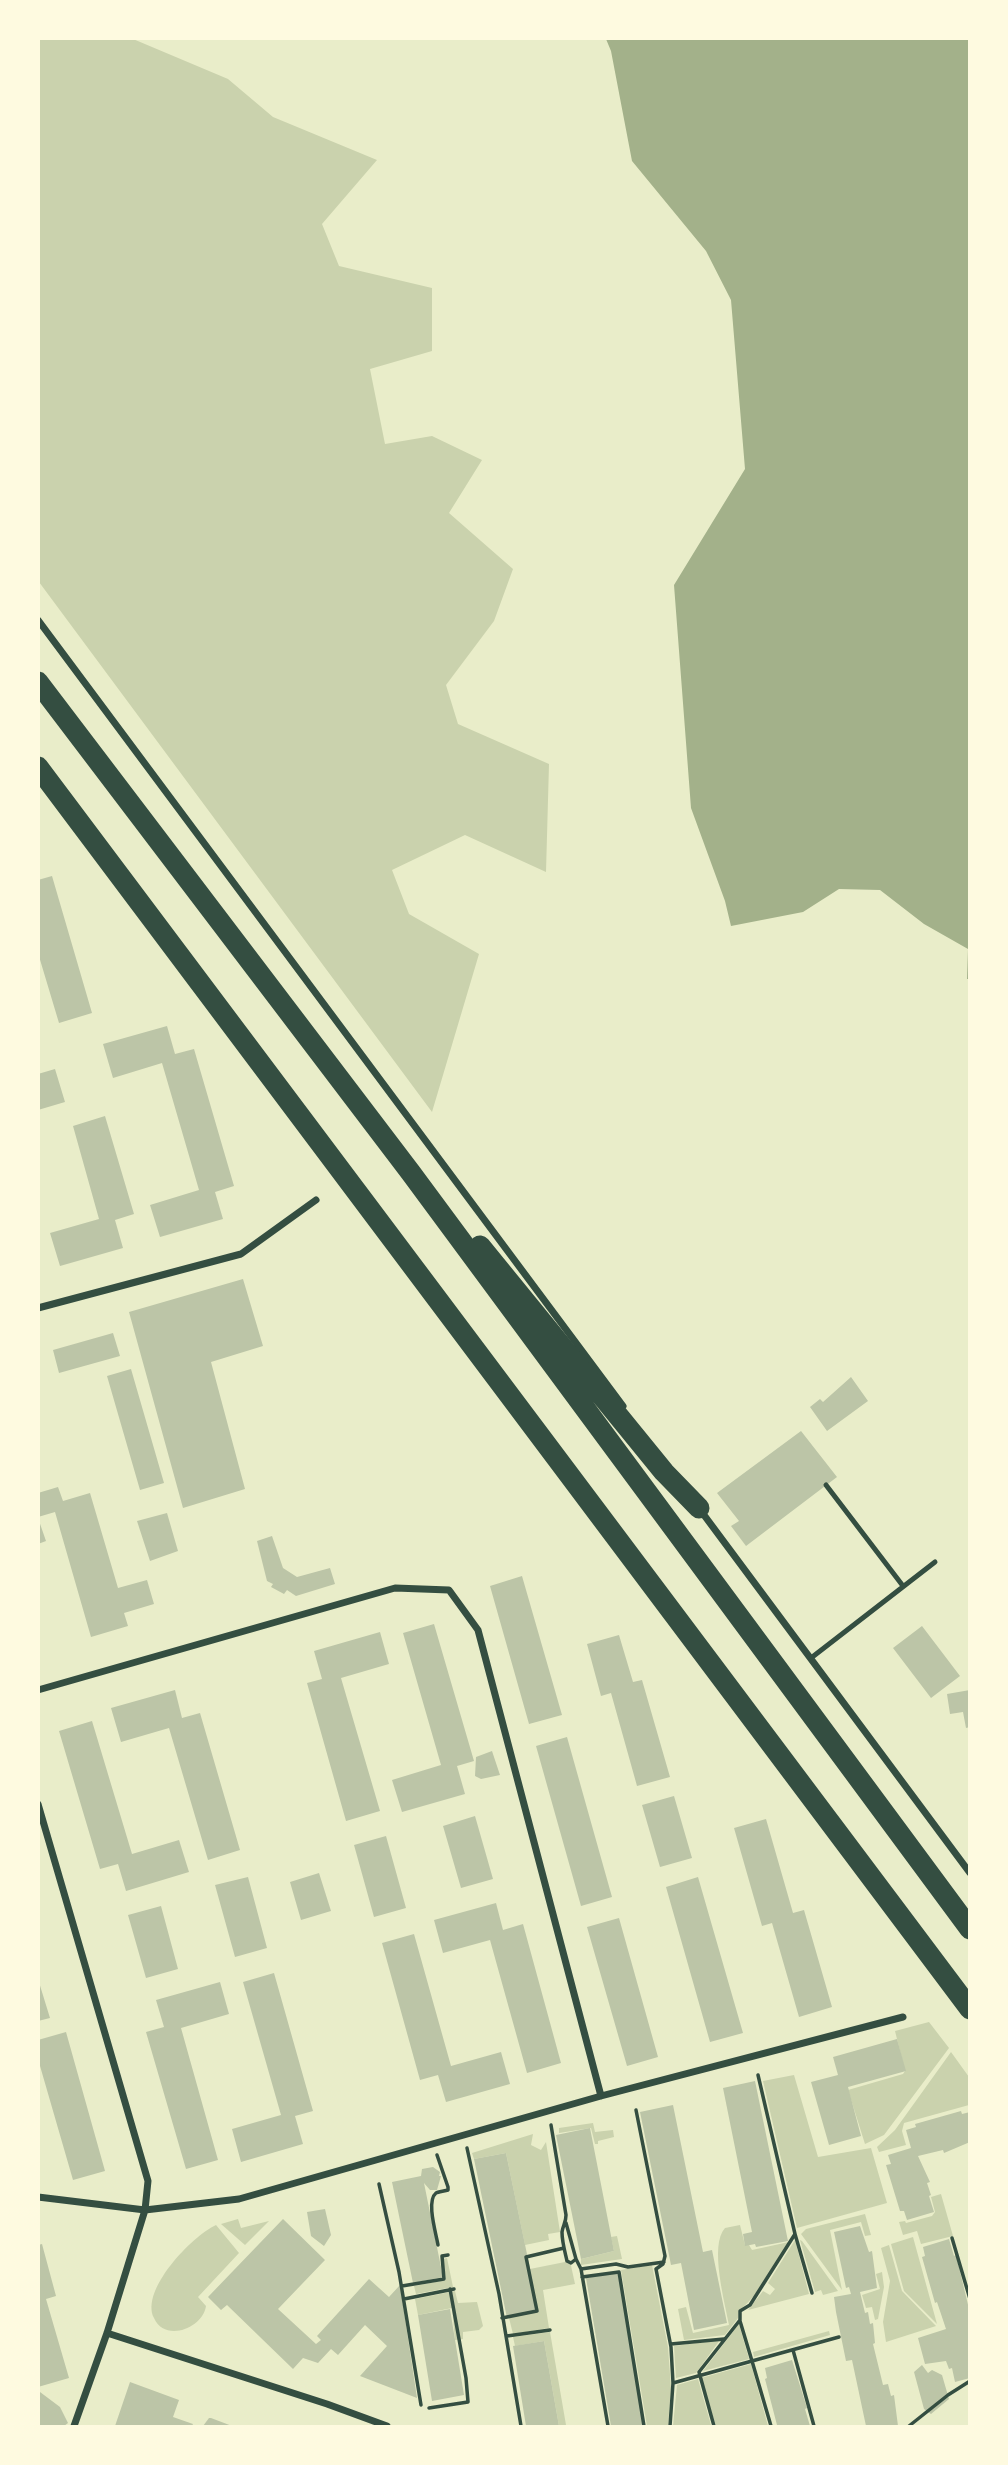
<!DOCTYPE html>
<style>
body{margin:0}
#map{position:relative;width:1008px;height:2465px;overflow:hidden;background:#e9edc9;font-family:Cabin,sans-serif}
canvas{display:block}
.frame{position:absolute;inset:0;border:40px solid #fefae0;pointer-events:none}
</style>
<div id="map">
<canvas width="1008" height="2465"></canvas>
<div class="frame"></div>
</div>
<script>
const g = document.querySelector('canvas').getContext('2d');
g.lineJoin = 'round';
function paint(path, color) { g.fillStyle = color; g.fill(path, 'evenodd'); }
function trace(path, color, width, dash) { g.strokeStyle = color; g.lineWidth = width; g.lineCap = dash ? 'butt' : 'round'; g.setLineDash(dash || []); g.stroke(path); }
const green = new Path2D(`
 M39 38 133 39 228 79 273 117 377 160 322 224 339 266 432 288V351L370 369 385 444 432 436 482 460 449 513 513 569 494 621 446 685 458 724 549 764 546 872 465 835 392 870 409 914 479 954 432 1112 39 582Z
 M929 2022 949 2048 884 2135 865 2144 848 2090 903 2074 905 2071 895 2031Z
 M951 2052 969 2077V2105L904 2123 902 2131 906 2145 879 2152 877 2147 895 2130Z
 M794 2075 818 2157 871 2148 887 2203 797 2228 763 2081Z
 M593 2123 595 2132 613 2130 614 2137 598 2141V2144H595L591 2128 559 2133V2128Z
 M533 2134 531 2145 541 2150 546 2142 560 2232 548 2234 549 2240 525 2245 506 2153 474 2159 472 2153Z
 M941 2194 953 2236 921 2244 917 2231 903 2235 899 2222 905 2221 906 2223 932 2216 935 2212 931 2197Z
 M865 2214 871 2235 865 2236 861 2222 830 2230 842 2290 801 2234 806 2229Z
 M238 2219 241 2228 269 2221 245 2245 221 2224Z
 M216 2225 239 2253 198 2297 206 2306C203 2328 165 2343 154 2318 140 2290 192 2236 216 2225Z
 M740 2225 745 2245H749L752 2250 789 2242C774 2266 760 2295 738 2311V2318L725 2335 684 2340 678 2309 686 2307 693 2333 729 2325C725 2303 709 2245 725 2228Z
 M617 2236 622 2259 581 2265V2259L614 2251 611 2237Z
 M913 2237 937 2324 904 2291 891 2244Z
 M795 2240 809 2294 748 2310 763 2291 770 2295 775 2289 768 2283Z
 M800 2240 802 2241 838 2291 823 2295 821 2290 815 2292Z
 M889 2245 902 2291 936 2326 886 2342 883 2322 890 2281 881 2248Z
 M447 2258 453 2287 416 2294 414 2286 446 2280 443 2259Z
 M570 2261 575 2284 543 2290 549 2328 513 2334 509 2318 530 2269Z
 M652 2265 668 2347 671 2388 668 2426H647L621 2270Z
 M882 2272 884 2287 878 2319 875 2320 872 2307 866 2308 862 2295 880 2289 876 2274Z
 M455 2291 458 2303 477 2302 483 2326 479 2330 463 2332V2339L455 2340 452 2308 418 2315 415 2299Z
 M739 2324 749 2359 703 2371Z
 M829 2331 830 2335 754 2357 753 2352Z
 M550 2332 566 2425 565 2426H559L544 2341 515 2346 513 2337Z
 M720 2340 696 2373 676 2378 674 2346Z
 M751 2364 768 2426H716L701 2378Z
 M698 2379 711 2425 673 2426 677 2385Z`);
const water = new Path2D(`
 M606 39H969V979H967L968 949 924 924 880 890 839 889 803 912 731 926 725 901 691 808 674 585 745 469 731 300 706 251 632 161 611 51Z`);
const building = new Path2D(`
 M52 876 92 1013 59 1023 38 953V880Z
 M167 1026 175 1054 194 1049 234 1186 215 1192 223 1219 160 1237 150 1205 199 1190 162 1063 113 1078 103 1044Z
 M55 1069 65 1102 38 1110V1074Z
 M105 1116 134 1214 115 1220 123 1248 60 1266 50 1233 99 1219 73 1126Z
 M243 1279 263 1346 211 1362 245 1489 183 1508 129 1312Z
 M113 1333 120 1356 59 1373 53 1350Z
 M131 1369 164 1483 140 1490 107 1376Z
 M851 1377 868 1401 827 1431 810 1407 820 1399 823 1402Z
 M801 1431 837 1477 746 1546 731 1526 739 1521 717 1493Z
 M58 1487 63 1501 90 1493 118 1588 147 1580 154 1604 124 1613 128 1626 91 1637 55 1512 38 1517V1493Z
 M167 1513 178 1551 150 1561 137 1521Z
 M38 1518 46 1541 38 1544Z
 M272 1536 283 1568 297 1577 330 1568 335 1584 296 1596 287 1590 284 1594 271 1587 273 1584 267 1581 257 1541Z
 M522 1576 562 1715 529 1724 490 1586Z
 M434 1624 474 1761 457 1766 465 1794 402 1812 392 1780 441 1765 403 1633Z
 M922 1626 960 1676 931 1698 893 1648Z
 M380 1632 389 1664 341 1678 380 1811 346 1821 307 1683 322 1679 314 1651Z
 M619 1635 633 1682 642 1680 670 1777 637 1786 611 1693 601 1696 587 1644Z
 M175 1690 182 1718 200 1713 240 1850 208 1860 169 1728 121 1742 111 1708Z
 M970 1690V1727L966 1728 963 1712 950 1714 947 1694Z
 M92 1721 132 1854 179 1840 189 1872 126 1891 118 1864 100 1869 59 1731Z
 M567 1737 612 1897 581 1906 536 1746Z
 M492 1751 500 1775 481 1779 475 1776 476 1757Z
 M674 1796 692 1858 660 1867 642 1805Z
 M475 1816 493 1879 461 1888 443 1826Z
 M766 1819 793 1913 804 1910 832 2007 799 2017 772 1923 762 1926 734 1828Z
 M386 1836 406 1908 374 1917 354 1845Z
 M319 1873 331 1911 301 1920 290 1882Z
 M248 1877 267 1948 235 1957 215 1885Z
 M698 1877 743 2033 710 2042 666 1887Z
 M496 1903 503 1930 523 1924 561 2063 527 2073 490 1940 443 1953 434 1920Z
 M161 1906 178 1969 146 1978 128 1915Z
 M619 1918 658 2057 627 2066 587 1927Z
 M414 1934 451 2066 501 2052 510 2084 446 2102 438 2075 420 2080 382 1943Z
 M274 1973 313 2111 295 2116 303 2144 241 2162 232 2129 281 2115 243 1982Z
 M38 1979 50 2018 38 2021Z
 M220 1982 229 2014 181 2028 218 2160 186 2169 146 2032 164 2027 156 2000Z
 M66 2032 105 2171 73 2180 38 2059V2040Z
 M897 2039 906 2071 848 2087 861 2136 829 2145 811 2082 838 2075 833 2057Z
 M755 2081 788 2241 756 2247 755 2244 745 2246 743 2234 752 2232 723 2088Z
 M673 2105 703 2252 712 2250 727 2323 694 2330 681 2263 671 2265 640 2112Z
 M961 2111 962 2114 970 2112V2142L944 2153 943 2150 918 2156 930 2182 927 2183 931 2195 929 2196 934 2212 907 2220 904 2211H900L886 2165 891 2164 888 2155 911 2148 906 2130 916 2127 915 2124Z
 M590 2128 614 2251 581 2259 556 2135Z
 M506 2153 539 2312 507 2318 474 2159Z
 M433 2167 440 2172 439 2176H441L437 2190H430L424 2183 443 2277 413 2283 392 2182 421 2176 422 2169Z
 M325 2209 331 2235 324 2246 311 2236 307 2212Z
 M283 2219 325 2260 278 2309 316 2344 321 2340 317 2336 369 2279 389 2297 400 2285 417 2398 360 2376 387 2346 365 2325 338 2355 331 2349 318 2363 303 2358 293 2369 227 2305 221 2310 208 2297Z
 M860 2226 869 2252 872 2251 877 2288 860 2292 865 2313 868 2312 870 2324 873 2323 875 2343 873 2344 883 2385 888 2384 891 2396 894 2395 898 2426H866L852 2360 846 2361 836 2312 834 2297 851 2294 849 2287 846 2288 834 2232Z
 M949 2239 954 2256 956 2255 970 2313V2378L955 2382 952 2368 949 2369 946 2361 925 2364 918 2338 946 2329 937 2302 935 2303 922 2257 925 2256 923 2247Z
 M42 2244 56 2296 46 2299 69 2378 38 2387V2245Z
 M619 2272 645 2426H611L586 2278Z
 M450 2309 464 2395 432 2401 418 2315Z
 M544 2341 559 2426H526L513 2346Z
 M792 2360 807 2408 805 2409 810 2426 777 2425 765 2379 767 2378 765 2368Z
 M922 2365 928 2373 932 2370 942 2375 949 2399 931 2414 924 2409 914 2372Z
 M130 2382 179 2400 173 2417 193 2424 192 2426H115Z
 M40 2392 60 2407 68 2423 64 2426H38Z
 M209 2418H211L232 2426H203Z`);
const path = new Path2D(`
 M636 2110 665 2256 663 2264 656 2269 671 2347 673 2383 670 2426
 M551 2125 566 2215C566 2223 563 2225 562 2232 562 2242 565 2252 567 2261L571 2263 576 2259 581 2269 608 2426
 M467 2148 499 2294 521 2426
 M437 2155 448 2187V2190C445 2191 438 2192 436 2193 426 2201 436 2233 438 2245
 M379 2184 399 2272 421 2405
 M566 2223 576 2259
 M795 2234 812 2293
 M952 2238 970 2299
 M581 2269 616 2264 628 2267 664 2262
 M582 2277 619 2272 644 2426
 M402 2286 444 2279 442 2256 448 2255
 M404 2299 454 2289
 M502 2318 537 2311 526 2257 564 2248
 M507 2336 550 2330
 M671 2344 724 2339
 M793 2350 814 2426
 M673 2383 752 2361 740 2321
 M429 2408 468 2402 466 2378 450 2289
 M714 2426 699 2372 740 2320V2311L750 2305 795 2234 758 2075
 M771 2426 752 2361 839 2337
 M909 2426 948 2395 970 2381`);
const service = new Path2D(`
 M826 1485 903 1586
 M811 1658 935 1562`);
const minor = new Path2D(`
 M38 620 623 1406
 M38 1308 241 1254 316 1200
 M701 1511 970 1873
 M38 1690 395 1588 449 1590 478 1630 601 2096
 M38 1804 148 2181 145 2210 107 2333 74 2426
 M38 2197 145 2210 239 2199 601 2096 903 2017
 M107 2333 327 2404 387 2426`);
const motorway = new Path2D(`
 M38 682 411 1173 970 1929
 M38 767 970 2009
 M480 1246 664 1472 699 1508`);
paint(green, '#cad2ad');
paint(water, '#a3b18a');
paint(building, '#bcc5a7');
trace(path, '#344e41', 3.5);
trace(service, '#344e41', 5);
trace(minor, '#344e41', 7);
trace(motorway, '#344e41', 21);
</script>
